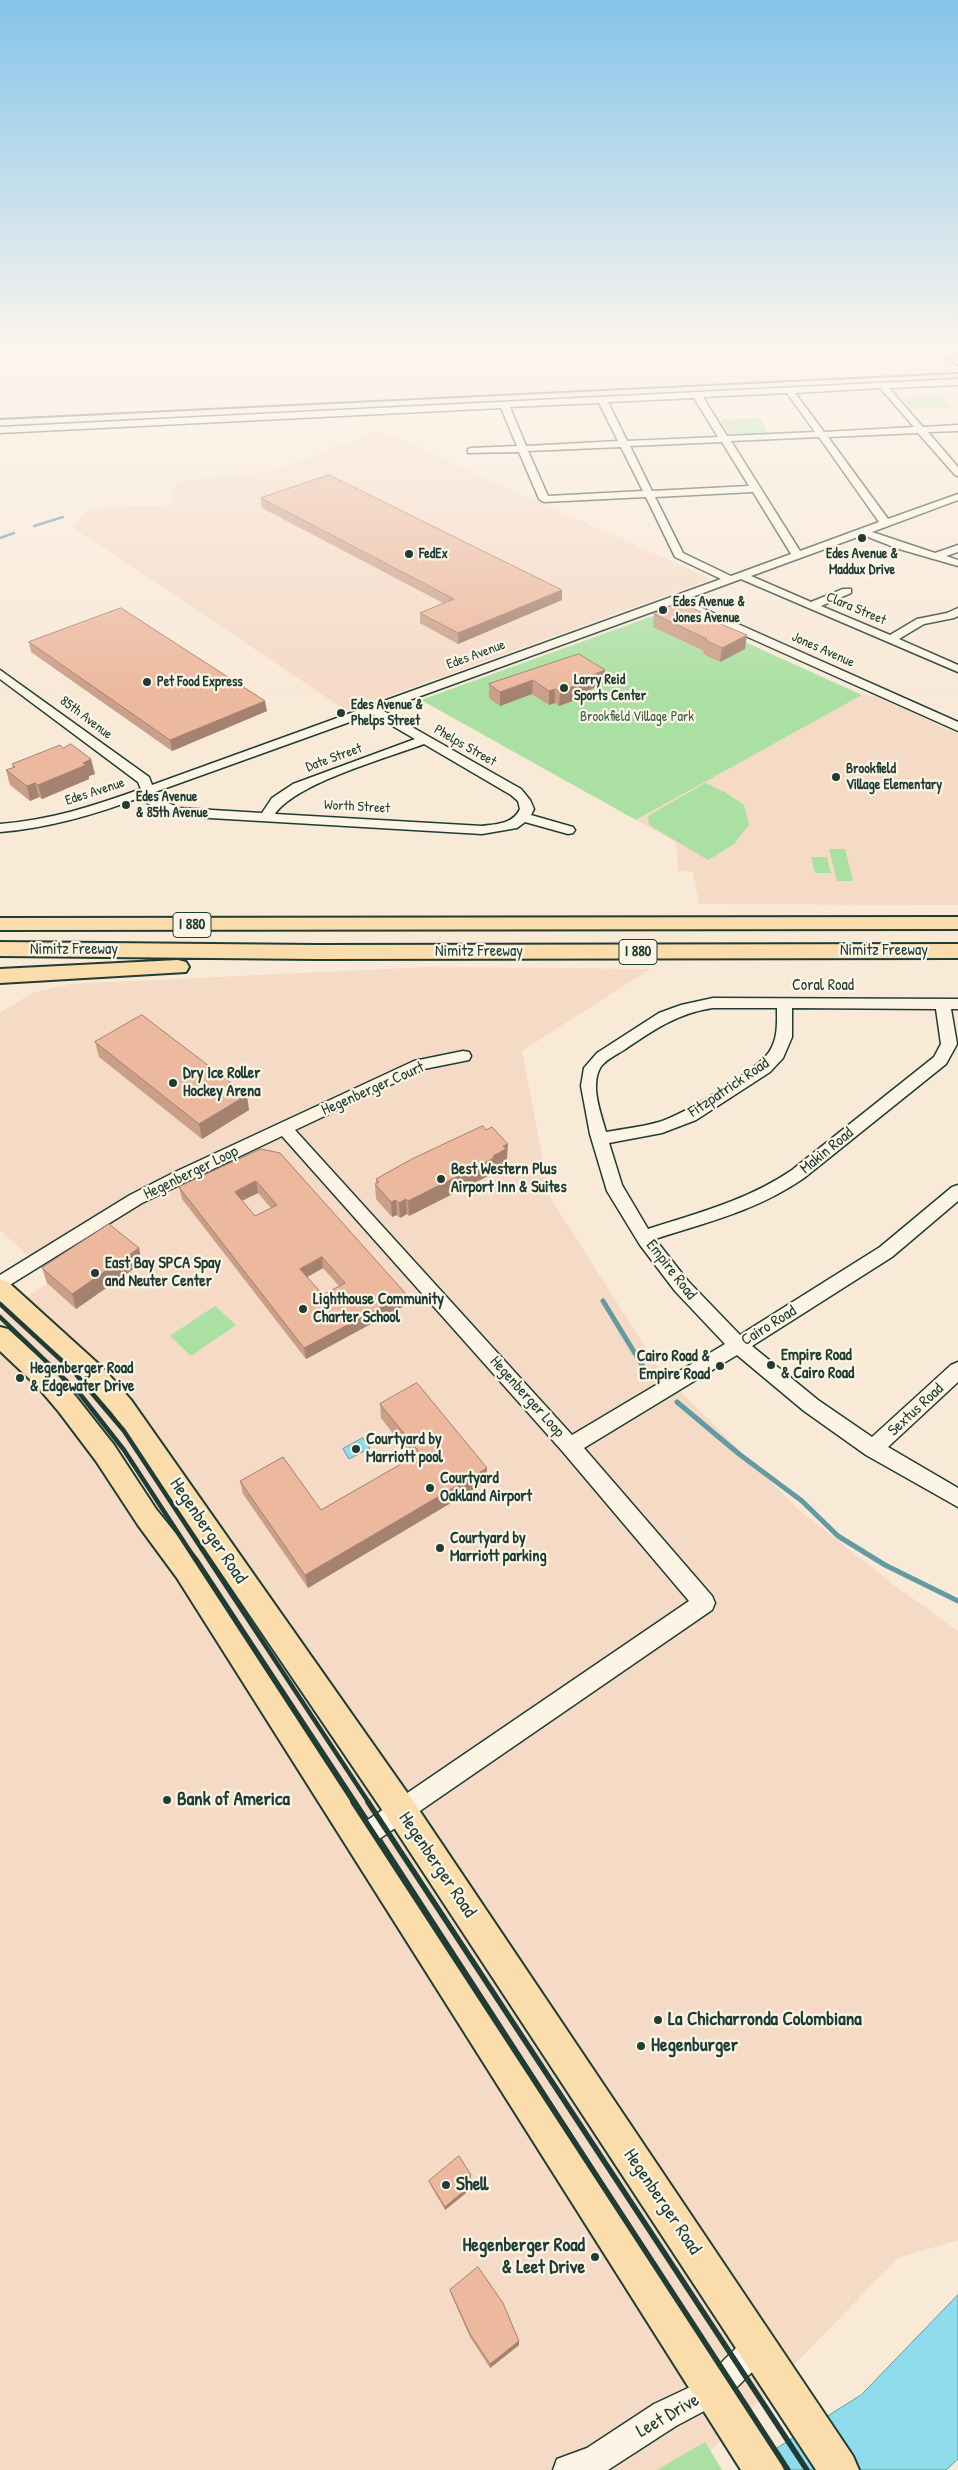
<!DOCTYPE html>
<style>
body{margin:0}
canvas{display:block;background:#f9e9d7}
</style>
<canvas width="958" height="2470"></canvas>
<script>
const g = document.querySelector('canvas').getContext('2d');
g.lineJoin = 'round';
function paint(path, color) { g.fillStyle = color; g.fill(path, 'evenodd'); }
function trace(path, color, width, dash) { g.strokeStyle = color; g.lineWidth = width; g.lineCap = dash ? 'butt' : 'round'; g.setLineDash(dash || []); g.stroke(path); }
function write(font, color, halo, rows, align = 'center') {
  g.font = font + ' "Patrick Hand",sans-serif'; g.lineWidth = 4.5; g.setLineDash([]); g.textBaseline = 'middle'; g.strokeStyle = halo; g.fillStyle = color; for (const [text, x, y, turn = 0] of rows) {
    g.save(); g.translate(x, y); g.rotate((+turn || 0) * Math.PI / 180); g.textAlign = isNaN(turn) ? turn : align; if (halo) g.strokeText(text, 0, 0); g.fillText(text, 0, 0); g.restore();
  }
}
const built = new Path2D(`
 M379 430 711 579 347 711 72 527 89 508 171 505 175 482 278 470Z
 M862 695 875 696 958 734V905L699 904 693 872 678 871 676 842 636 820Z
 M429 967 650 969 522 1051 550 1197 661 1372 799 1510 894 1585 958 1631V2240L898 2258 692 2470H0V1313L54 1280 0 1230V1013L32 993 70 984Z`);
const green = new Path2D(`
 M940 396 950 407 912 409 902 398Z
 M759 418 769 434 731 436 721 420Z
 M672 609 862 695 636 820 421 700Z
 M705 783 725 792 744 805 749 825 734 844 708 860 649 825 648 816Z
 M829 849H845L853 881H837Z
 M811 857H827L831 873H815Z
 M215 1306 236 1325 191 1356 170 1336Z
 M705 2442 722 2470H657Z`);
const water = new Path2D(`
 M363 1438 370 1448 349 1459 343 1449Z
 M958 2295V2459L946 2470H742L861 2395Z`);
const streamFar1 = new Path2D(`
 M34 526 63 517
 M0 538 14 533`);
const stream = new Path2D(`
 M603 1301 650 1378
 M677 1402 739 1454 802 1501 838 1536 885 1565 958 1601`);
const minor = new Path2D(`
 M958 379V385L889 388 923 427 958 425V431L928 432 958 467V476L955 475 918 433 828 437 888 519 958 494V500L872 532 935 553 958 545V552L946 556 958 560V566L899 549 863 535 751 576 811 602 843 589H851V593L821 606 890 635 917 619 947 613 958 608V616L954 618 924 624 899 639 958 665V672L741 579 684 600 958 722V731L674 604 382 710 521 789 530 800 534 809 531 815 573 827 575 830 573 833 568 834 525 822 517 828 482 834 176 816 147 803 144 796C97 814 50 828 0 832V824C50 820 94 806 141 789L138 782 0 679V670L149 777 152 785 721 579 675 557 646 497 544 502 539 499 519 452 468 453V449L471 448 517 446 501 408 0 433V427ZM880 388 914 427 824 432 795 393ZM787 393 815 432 727 436 703 397ZM694 398 718 437 627 441 608 402ZM599 403 618 441 526 446 510 407ZM819 437 879 522 800 551 731 441ZM722 442 749 486 652 491 630 446ZM621 447 643 491 548 496 528 451ZM753 492 791 554 731 576 683 553 655 497ZM372 714 415 739 293 784 272 798 262 813 179 808 158 798 155 792ZM424 744 511 795 518 801 520 809C513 824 497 824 482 826L275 814C296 783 387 758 424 744Z
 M713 998 958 999V1009H951L957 1044 946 1064 804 1178C758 1210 708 1222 655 1239L688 1281 740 1335 880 1247 952 1187 958 1185V1201L892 1257 752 1346 818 1400 872 1437 951 1365 958 1362V1382L888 1447 958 1488V1507L866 1455 804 1411 737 1355 584 1448 712 1596 715 1603 712 1610 369 1846 361 1850 353 1846 349 1838 353 1830 689 1601 563 1452 282 1136 142 1203 0 1291V1275L130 1195 175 1172 414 1061 463 1051 469 1052 471 1056 469 1060 424 1069 295 1130 572 1435 725 1344 675 1291 640 1245 607 1191 590 1134 581 1086 584 1068 597 1053 659 1013 681 1005ZM713 1008H777C777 1023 778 1036 771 1049 761 1069 681 1116 659 1122 642 1127 623 1129 606 1132 601 1113 590 1087 600 1068 605 1060 616 1055 624 1050 653 1030 678 1013 713 1008ZM792 1008 936 1009 941 1044 934 1057 792 1170C748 1200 698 1213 648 1229L622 1185 609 1143 662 1133 696 1120 770 1072 783 1058 792 1037Z
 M758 2331 768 2336 773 2346 768 2356 723 2401 676 2426 608 2470H553L557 2459 587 2448 654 2404 703 2381 748 2336Z`);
const major = new Path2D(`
 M940 351H951L958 357V365Z
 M0 1279 8 1282 104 1369 131 1400 413 1801 853 2456 859 2470H816L391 1823 142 1456 113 1414 86 1383 0 1302Z
 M0 1327 8 1329 55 1372 77 1398 114 1445 156 1509 197 1560 372 1827 778 2456 784 2470H741L177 1578 138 1525 96 1461 59 1412 37 1386 0 1351Z`);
const highway = new Path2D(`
 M958 917V929L0 930V918Z
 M0 942 317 945 958 944V958L317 959 0 956Z
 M178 960 186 962 189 967 186 972 0 983V969Z`);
const railFar2 = new Path2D(`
 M0 419 958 373`);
const railFar1 = new Path2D(`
 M0 1304 74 1372 124 1431 369 1803
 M0 1317 80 1394 124 1450 354 1803`);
const rail = new Path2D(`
 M353 1802 788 2470
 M368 1802 807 2470`);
const wall = new Path2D(`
 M261 498 562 590V600L458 644 420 623V613L443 603 262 508Z
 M701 612 700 616 745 649 720 662 703 654 704 651 653 627 654 614Z
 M29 642 267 711 172 751 31 652Z
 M579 654 604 684 579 694 578 699 559 706 555 703 549 705 532 694 500 706 489 698V684Z
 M12 764 95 774 89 776V779L42 799 39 797 30 801 10 785 6 770 13 768Z
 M95 1042 249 1110 202 1139 99 1057Z
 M261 1149 406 1294V1305L306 1359 182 1199 179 1187ZM258 1193 271 1208 255 1216 242 1201ZM323 1268 339 1286 323 1295 307 1277Z
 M507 1159 506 1160V1164L494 1170V1173L409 1216 407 1214 400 1218 397 1215 392 1217 376 1199 375 1184 376 1183V1179Z
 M142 1263 76 1309 47 1283 42 1268Z
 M380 1404 486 1482 308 1588 243 1494 240 1481 321 1510 412 1458 381 1418Z
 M471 2178 463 2185 466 2189V2193L445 2210 430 2184 429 2181Z
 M450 2290 519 2345 490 2368 470 2337 451 2294Z`);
const shadedWall = new Path2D(`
 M562 590V600L458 644V633Z
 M747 635 745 649 720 662 722 648Z
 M605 670 604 684 579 694 578 699 559 706 560 692 575 682Z
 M533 680 532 694 500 706V692Z
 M555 689V703L549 705V691Z
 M265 701 267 711 172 751 170 740Z
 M91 759 95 774 89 776V779L42 799 38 785Z
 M35 783 39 797 30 801 27 786Z
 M247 1095 249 1110 202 1139 199 1124Z
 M508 1144 507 1159 506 1160V1164L494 1170V1173L409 1216 408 1201 493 1156 503 1146Z
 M256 1181 258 1193 237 1203 235 1192Z
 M406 1199 407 1214 400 1218 399 1203Z
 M396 1200 397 1215 392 1217 391 1202Z
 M139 1248 142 1263 76 1309 72 1294Z
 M322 1257 323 1268 302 1280 300 1269Z
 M406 1294V1305L306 1359 304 1348Z
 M487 1468 486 1482 308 1588 305 1575Z
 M471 2175V2178L462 2186 461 2182Z
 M466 2189V2193L445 2210V2207Z
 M519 2341V2345L490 2368V2364Z`);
const building = new Path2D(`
 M329 475 562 590 458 633 420 613 454 599 261 498Z
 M679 602 701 612 697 614 747 635 722 648 705 640 707 639 654 614Z
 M121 608 265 701 170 740 29 642Z
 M579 654 605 670 575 682 579 684 560 692 555 689 549 691 533 680 500 692 489 684Z
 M71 744 91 759 83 763 86 765 38 785 35 783 27 786 6 770 15 767 12 764 60 745 63 748Z
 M142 1015 247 1095 199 1124 95 1042Z
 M483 1126 486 1130 492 1127 508 1144 503 1146 506 1149 493 1156 494 1158 408 1201 406 1199 399 1203 396 1200 391 1202 375 1184 379 1182 376 1179 412 1159Z
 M261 1149 280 1153 406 1294 304 1348 179 1187ZM256 1181 277 1205 255 1216 235 1192ZM322 1257 345 1283 323 1295 300 1269Z
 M109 1224 139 1248 72 1294 42 1268Z
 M417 1383 487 1468 305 1575 240 1481 283 1457 321 1510 420 1453 380 1404Z
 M459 2156 471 2175 461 2182 466 2189 445 2207 429 2181Z
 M478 2267 503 2303 519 2341 490 2364 470 2334 450 2290Z`);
const markers = [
 [862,538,5,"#1f3d34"],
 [409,554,5,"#1f3d34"],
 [663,610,5,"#1f3d34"],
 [147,682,5,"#1f3d34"],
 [564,688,5,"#1f3d34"],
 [341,713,5,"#1f3d34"],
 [836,777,5,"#1f3d34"],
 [126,805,5,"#1f3d34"],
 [173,1083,5,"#1f3d34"],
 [441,1179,5,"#1f3d34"],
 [95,1273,5,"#1f3d34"],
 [303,1309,5,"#1f3d34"],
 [771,1365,5,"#1f3d34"],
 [720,1366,5,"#1f3d34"],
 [20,1378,5,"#1f3d34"],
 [356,1449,5,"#1f3d34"],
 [430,1488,5,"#1f3d34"],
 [440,1548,5,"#1f3d34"],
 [167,1800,5,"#1f3d34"],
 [658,2020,5,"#1f3d34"],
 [641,2046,5,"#1f3d34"],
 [446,2185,5,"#1f3d34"],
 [595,2257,5,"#1f3d34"]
];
const farPoinames = [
 ["FedEx",419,554],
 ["Edes Avenue &",862,554,"center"],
 ["Maddux Drive",862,570,"center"],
 ["Edes Avenue &",673,602],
 ["Jones Avenue",673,618],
 ["Larry Reid",574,680],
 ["Sports Center",574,696],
 ["Pet Food Express",157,682],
 ["Edes Avenue &",351,705],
 ["Phelps Street",351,721],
 ["Brookfield",846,769],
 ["Village Elementary",846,785],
 ["Edes Avenue",136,797],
 ["& 85th Avenue",136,813]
];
const farStreetnames = [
 ["Clara Street",856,609,23],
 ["Jones Avenue",823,650,24],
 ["Edes Avenue",476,655,-20],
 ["85th Avenue",86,718,37],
 ["Phelps Street",465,746,30],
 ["Date Street",334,758,-20],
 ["Edes Avenue",95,792,-18],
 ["Worth Street",357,807,3]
];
const farParknames = [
 ["Brookfield Village Park",637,717]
];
const shields = [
 [192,925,38],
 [638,952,38]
];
const shieldNames = [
 ["I 880",192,925],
 ["I 880",638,952]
];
const streetNames = [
 ["Nimitz Freeway",74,950],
 ["Nimitz Freeway",884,951],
 ["Nimitz Freeway",479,952],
 ["Coral Road",823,986],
 ["Fitzpatrick Road",729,1088,-34],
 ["Hegenberger Court",373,1089,-24],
 ["Makin Road",827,1151,-39],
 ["Hegenberger Loop",191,1173,-26],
 ["Empire Road",671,1270,52],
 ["Cairo Road",769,1326,-32],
 ["Hegenberger Loop",527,1397,48],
 ["Sextus Road",916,1410,-43]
];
const poiNames = [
 ["Dry Ice Roller",183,1074],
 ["Hockey Arena",183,1092],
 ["Best Western Plus",451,1170],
 ["Airport Inn & Suites",451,1188],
 ["East Bay SPCA Spay",105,1264],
 ["and Neuter Center",105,1282],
 ["Lighthouse Community",313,1300],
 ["Charter School",313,1318],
 ["Empire Road",781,1356],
 ["& Cairo Road",781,1374],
 ["Cairo Road &",710,1357,"right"],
 ["Empire Road",710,1375,"right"],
 ["Hegenberger Road",30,1369],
 ["& Edgewater Drive",30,1387],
 ["Courtyard by",366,1440],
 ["Marriott pool",366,1458],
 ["Courtyard",440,1479],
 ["Oakland Airport",440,1497],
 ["Courtyard by",450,1539],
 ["Marriott parking",450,1557]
];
const nearStreetnames = [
 ["Hegenberger Road",208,1531,56],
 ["Hegenberger Road",437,1865,56],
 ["Hegenberger Road",662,2202,56],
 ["Leet Drive",668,2416,-30]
];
const nearPoinames = [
 ["Bank of America",177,1800],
 ["La Chicharronda Colombiana",668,2020],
 ["Hegenburger",651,2046],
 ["Shell",456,2185],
 ["Hegenberger Road",585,2246,"right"],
 ["& Leet Drive",585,2268,"right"]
];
paint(built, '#f5dac6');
paint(green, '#aae0a2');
paint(water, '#8edcec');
trace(water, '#629ca2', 1);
trace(streamFar1, '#629ca2', 2.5);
trace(stream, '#629ca2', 5);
trace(minor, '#1f3d34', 3);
trace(major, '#1f3d34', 4);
trace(highway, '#1f3d34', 4);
paint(minor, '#fcf5e5');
paint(major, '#fbddab');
paint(highway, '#fbddab');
trace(railFar2, '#1f3d34', 2);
trace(railFar1, '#1f3d34', 4.5);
trace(rail, '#1f3d34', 5.5);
paint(wall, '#cb9e88');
paint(shadedWall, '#a5816f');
paint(building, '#ecb89e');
trace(building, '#a5816f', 1);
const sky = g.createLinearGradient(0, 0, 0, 697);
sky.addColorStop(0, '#84c4ea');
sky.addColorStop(0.5, '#fcf5ed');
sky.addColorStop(1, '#fcf5ed00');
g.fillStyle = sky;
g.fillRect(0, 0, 958, 697);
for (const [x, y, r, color] of markers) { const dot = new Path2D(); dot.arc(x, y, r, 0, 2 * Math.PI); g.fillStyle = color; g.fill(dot); trace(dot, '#fcf5e5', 2); }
write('bold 14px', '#1f3d34', '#fcf5e5', farPoinames, 'left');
write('14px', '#1f3d34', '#fcf5e5', farStreetnames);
write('14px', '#3b5e4a', '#fcf5e5', farParknames);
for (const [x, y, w] of shields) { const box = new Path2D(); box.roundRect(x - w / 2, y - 12.5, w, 25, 4); g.fillStyle = '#fcf5e5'; g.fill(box); trace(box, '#1f3d34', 1); }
write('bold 15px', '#1f3d34', null, shieldNames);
write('16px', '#1f3d34', '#fcf5e5', streetNames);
write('bold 16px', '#1f3d34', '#fcf5e5', poiNames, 'left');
write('19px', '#1f3d34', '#fcf5e5', nearStreetnames);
write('bold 19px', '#1f3d34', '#fcf5e5', nearPoinames, 'left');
</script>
